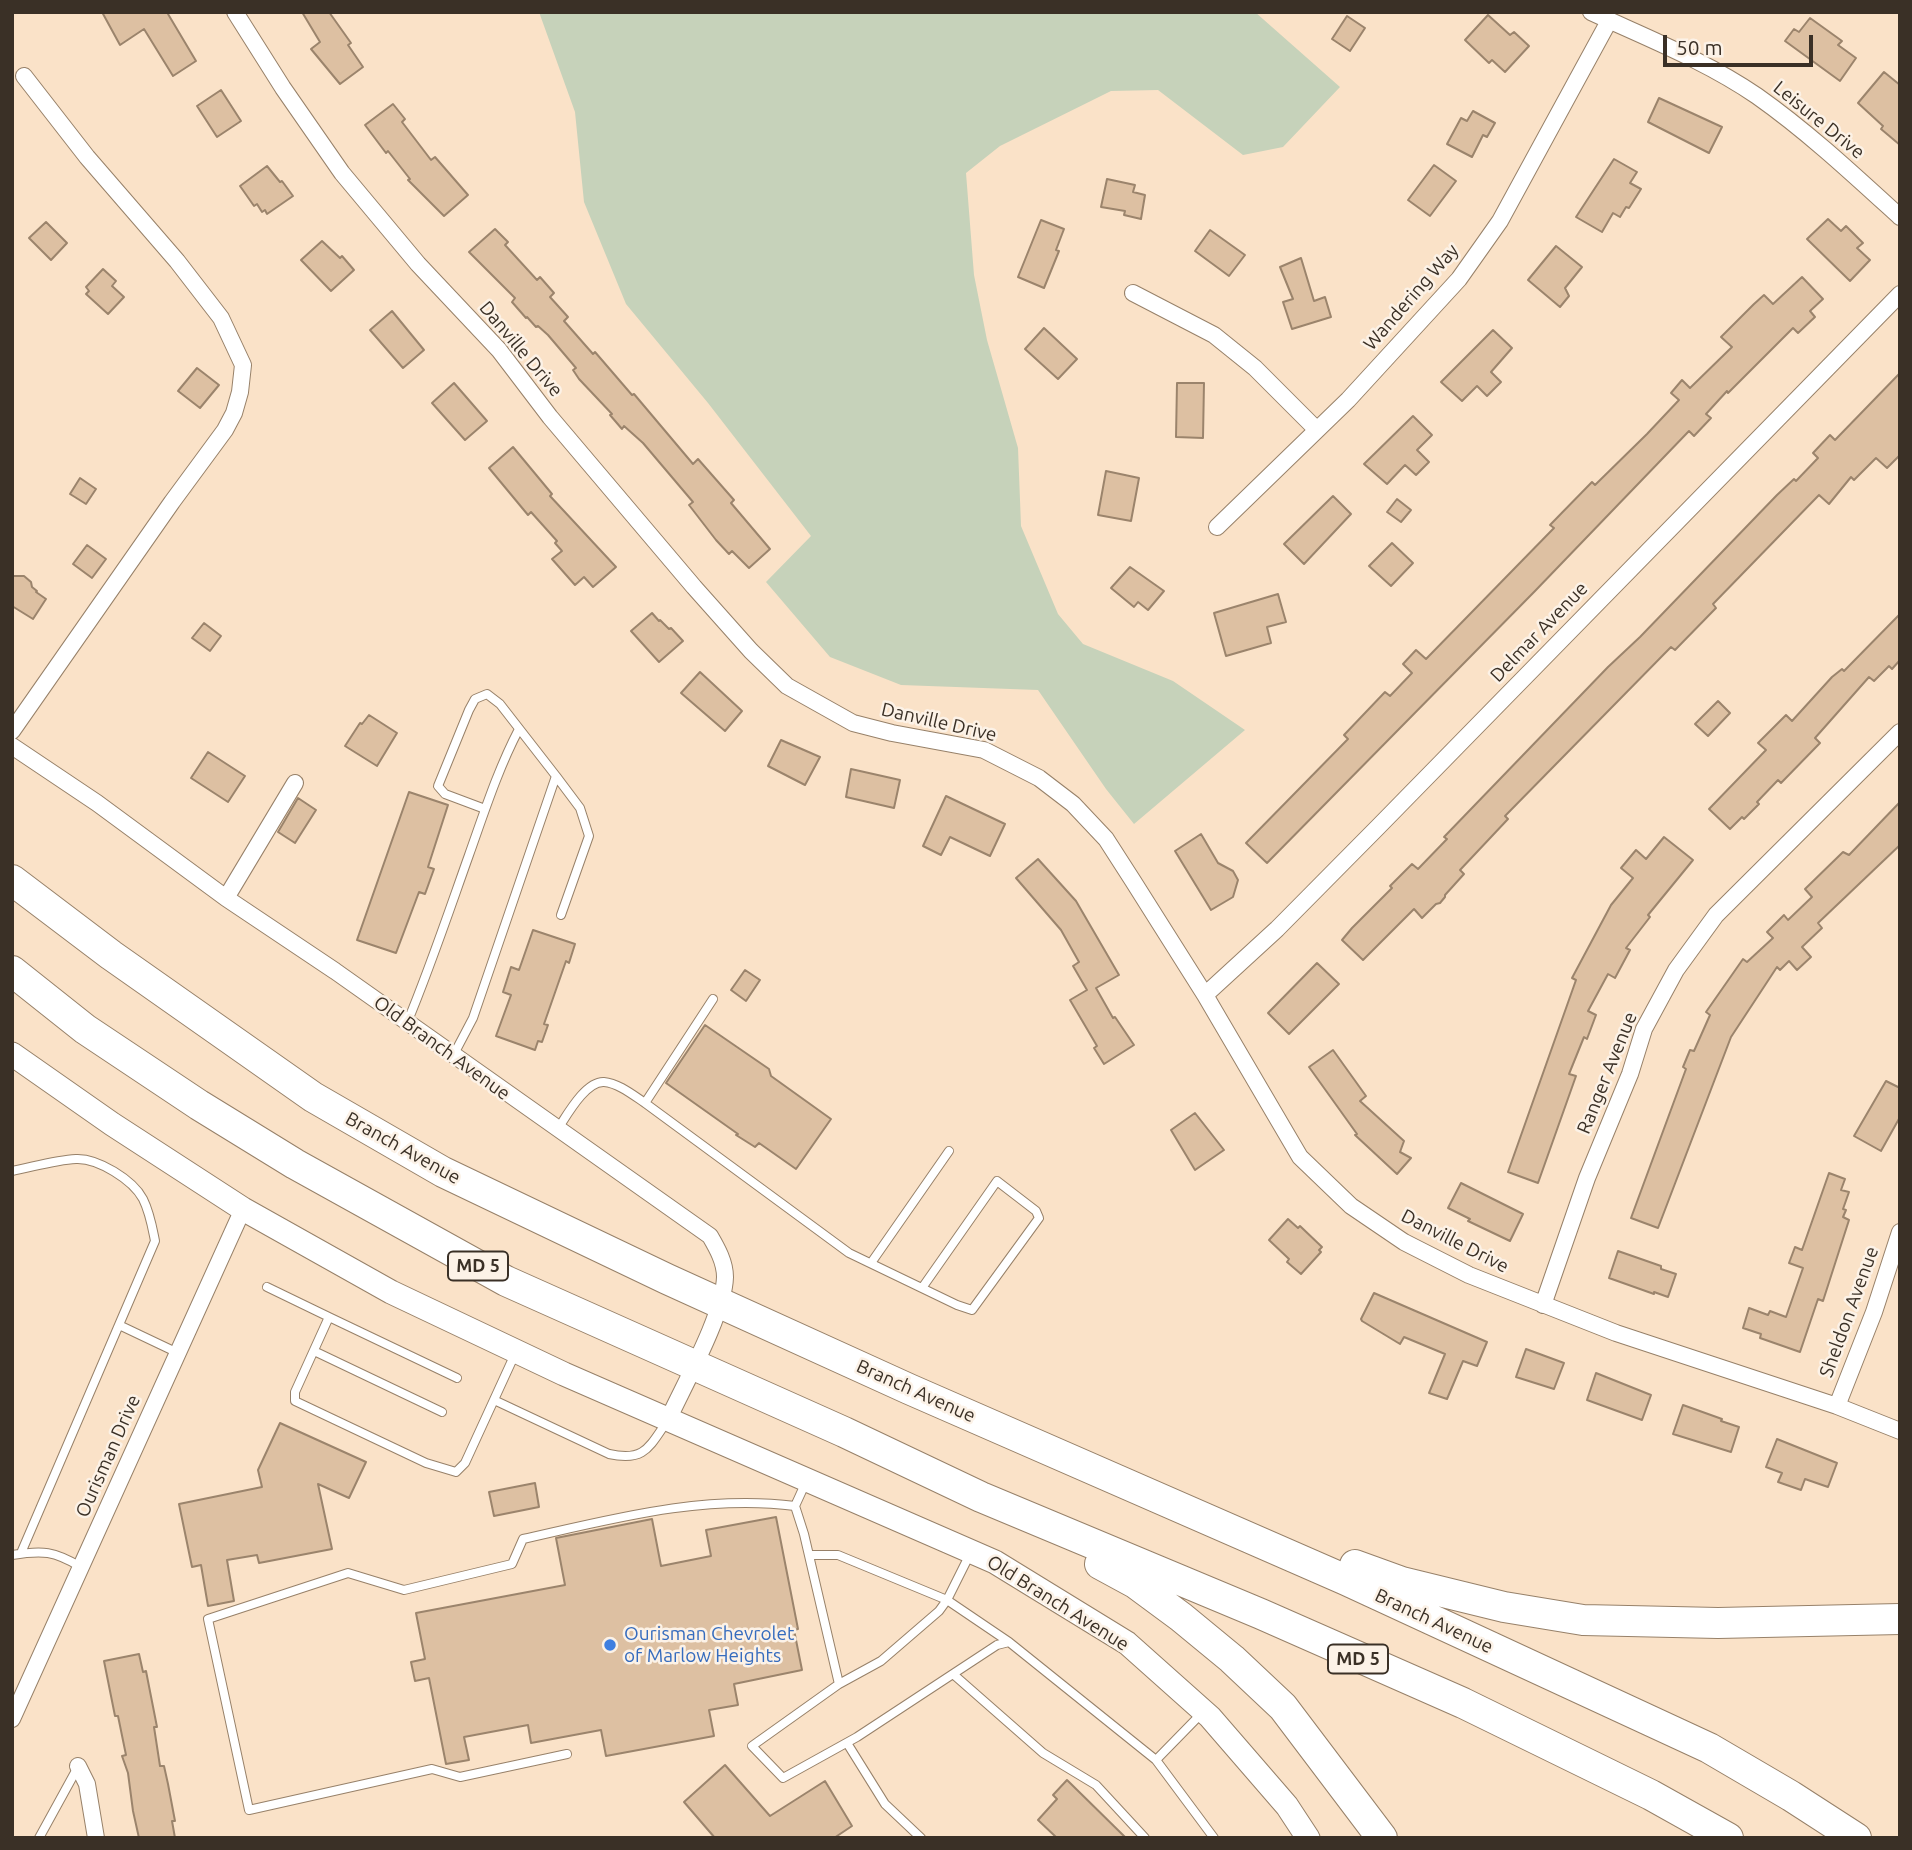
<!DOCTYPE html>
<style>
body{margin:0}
#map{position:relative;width:1912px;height:1850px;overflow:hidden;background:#fae2c8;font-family:Ubuntu,sans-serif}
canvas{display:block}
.frame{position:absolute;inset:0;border:14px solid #3a3026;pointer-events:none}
.scale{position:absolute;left:1663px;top:35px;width:150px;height:32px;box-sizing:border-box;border:4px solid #3a3026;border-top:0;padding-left:9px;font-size:21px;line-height:24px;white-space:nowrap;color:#3a3026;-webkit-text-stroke:5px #fcf2e7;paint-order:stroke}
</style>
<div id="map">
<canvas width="1912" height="1850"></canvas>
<div class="frame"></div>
<div class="scale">50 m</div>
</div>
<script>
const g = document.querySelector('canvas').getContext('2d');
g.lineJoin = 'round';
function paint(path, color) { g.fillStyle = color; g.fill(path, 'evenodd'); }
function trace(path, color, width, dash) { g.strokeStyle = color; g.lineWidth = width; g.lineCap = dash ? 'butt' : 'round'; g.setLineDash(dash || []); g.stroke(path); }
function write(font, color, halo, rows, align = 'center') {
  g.font = font + ' Ubuntu,sans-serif'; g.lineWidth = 5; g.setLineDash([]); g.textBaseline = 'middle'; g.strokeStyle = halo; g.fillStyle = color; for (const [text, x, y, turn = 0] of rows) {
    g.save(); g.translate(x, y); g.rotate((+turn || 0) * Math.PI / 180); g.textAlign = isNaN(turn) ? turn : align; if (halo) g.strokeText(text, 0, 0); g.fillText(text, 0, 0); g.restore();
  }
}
const green = new Path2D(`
 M539 12H1255L1340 87 1283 147 1243 155 1158 90 1111 91 1000 146 966 173 974 275 987 340 1018 448 1021 526 1058 614 1083 644 1173 681 1245 730 1134 824 1106 789 1038 690 901 685 830 657 766 582 811 536 708 403 626 304 584 202 575 112Z`);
const building = new Path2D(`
 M102 12H171L168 14 196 61 173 76 144 29 120 45Z
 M302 12H329L351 43 348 45 363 67 340 84 311 49 320 42Z
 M1488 15 1510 35 1514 32 1529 46 1505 72 1492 60 1489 63 1465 40Z
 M1347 16 1365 28 1350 51 1332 39Z
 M1810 18 1842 41 1838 45 1856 58 1840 81 1785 41 1794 29 1799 32Z
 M1884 72 1900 85V145L1881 129 1883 126 1858 103Z
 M221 90 241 121 217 137 197 106Z
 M1659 98 1722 127 1709 153 1648 122Z
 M393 104 405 119 402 122 431 160 435 157 468 195 444 216 408 180 410 179 388 151 386 153 365 125Z
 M1473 111 1495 123 1487 137 1483 135 1472 157 1447 144 1461 118 1467 121Z
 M1614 159 1637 172 1630 183 1641 189 1629 208 1626 207 1620 217 1613 213 1602 232 1576 217Z
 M1434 165 1456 181 1430 216 1408 200Z
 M267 166 280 182 282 181 293 196 267 214 265 210 262 212 257 204 254 206 240 186Z
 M1107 179 1135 185 1133 192 1145 195 1141 219 1124 215 1125 211 1101 207Z
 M1828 219 1841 231 1846 226 1863 243 1857 248 1870 260 1850 281 1807 239Z
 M1041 220 1064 229 1056 250 1059 251 1044 288 1018 277Z
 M46 222 67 243 51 260 29 238Z
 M495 229 508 242 505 245 537 280 540 277 554 293 550 297 568 317 564 321 593 354 595 352 632 395 634 394 693 464 698 459 734 500 731 503 770 549 749 568 732 551 729 554 716 540 689 505 693 502 643 443 624 426 622 429 610 415 612 414 579 379 573 370 576 368 548 335 538 326 536 327 527 317 526 318 512 302 515 298 469 252Z
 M1210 230 1245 255 1229 276 1195 251Z
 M322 241 340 258 342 256 354 270 331 291 301 260Z
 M1556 246 1582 267 1565 288 1569 296 1560 307 1528 280Z
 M1301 258 1314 301 1325 297 1331 317 1292 329 1283 302 1293 299 1280 267Z
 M103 269 116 281 112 286 124 297 108 314 86 294 89 291 86 287Z
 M1802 277 1823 299 1810 311 1815 317 1798 333 1793 328 1728 393 1727 391 1706 414 1711 418 1694 436 1689 431 1535 591 1267 863 1246 843 1348 739 1344 735 1385 692 1390 696 1412 673 1403 664 1416 650 1426 659 1554 528 1550 525 1592 482 1595 485 1647 434 1679 400 1671 393 1682 380 1690 388 1732 347 1721 337 1754 304 1764 295 1773 304Z
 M392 311 424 350 403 368 370 330Z
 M1044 328 1077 359 1058 379 1025 349Z
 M1493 330 1512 348 1491 372 1501 382 1487 396 1477 386 1462 401 1441 382Z
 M197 368 219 385 200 408 178 391Z
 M1900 373V455L1887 468 1876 458 1854 480 1851 477 1829 504 1819 495 1713 604 1716 608 1675 650 1671 647 1505 816 1508 819 1460 870 1464 874 1445 895V897L1440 903 1436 904 1422 918 1414 909 1363 960 1342 940 1352 928 1392 888 1390 886 1412 864 1418 869 1447 839 1444 837 1608 667 1640 637 1777 495 1794 479 1796 481 1818 458 1813 453 1830 435 1835 440Z
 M454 383 487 421 465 440 432 403Z
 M1177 383H1204L1203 438 1176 437Z
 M1413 416 1432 435 1417 450 1429 462 1416 475 1405 465 1387 484 1364 464Z
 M513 447 552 494 550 496 616 567 593 587 584 577 575 585 552 559 562 551 555 543 557 541 531 512 528 515 489 468Z
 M1106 471 1139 478 1131 521 1098 515Z
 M80 478 96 489 86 504 70 494Z
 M1333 496 1351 514 1304 564 1284 544Z
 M1397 499 1411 510 1401 522 1387 512Z
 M1392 543 1413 563 1391 586 1369 566Z
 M87 545 106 559 92 578 73 564Z
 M1130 567 1164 591 1148 610 1138 602 1134 607 1111 588Z
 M12 576H24L31 582 32 587 37 591 36 592 46 599 33 619 12 606Z
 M1278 594 1286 622 1267 627 1271 643 1226 656 1214 613Z
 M652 613 659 621 660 620 669 629 671 628 683 641 659 662 631 631Z
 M1900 614V660L1892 669 1889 666 1874 681 1869 677 1815 738 1820 743 1781 783 1778 780 1757 802 1759 804 1744 819 1742 817 1730 829 1709 809 1766 750 1758 743 1786 715 1792 721 1832 677 1842 669 1844 671Z
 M204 623 221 636 210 651 192 638Z
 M700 672 742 711 725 731 681 693Z
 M1718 701 1730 713 1708 736 1695 724Z
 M369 715 397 733 377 766 345 746 360 723 362 724Z
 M781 740 820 757 805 785 768 766Z
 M208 752 245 776 228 802 191 778Z
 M851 769 900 780 894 808 846 797Z
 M409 792 448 805 428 867 434 869 425 894 419 892 396 953 357 940Z
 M946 796 1005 824 990 856 950 837 941 855 923 846Z
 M298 798 316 810 295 843 278 832Z
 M1900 802V845L1818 923 1822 928 1802 947 1811 957 1797 970 1789 961 1780 970 1777 967 1731 1037 1658 1228 1631 1218 1686 1069 1683 1067 1690 1050 1694 1051 1710 1015 1706 1012 1743 959 1747 962 1773 938 1767 932 1784 915 1788 920 1812 897 1805 889 1843 852 1849 855Z
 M1201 834 1218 863 1233 871 1238 880 1233 897 1211 910 1175 851Z
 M1664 837 1693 860 1648 915 1650 917 1626 948 1630 950 1615 978 1608 974 1588 1011 1596 1015 1587 1039 1584 1037 1569 1074 1576 1076 1538 1183 1508 1172 1576 980 1572 978 1611 905 1633 878 1621 868 1636 850 1646 859Z
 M1038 859 1076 901 1119 975 1096 988 1113 1018 1115 1017 1134 1045 1104 1064 1094 1048 1097 1046 1070 1000 1087 990 1073 966 1079 962 1061 930 1016 878Z
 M533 930 575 944 569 963 566 961 544 1024 548 1025 542 1042 538 1041 535 1050 496 1036 511 995 503 992 511 967 519 970Z
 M1317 963 1339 984 1289 1034 1268 1013Z
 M745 970 760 980 746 1001 731 990Z
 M705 1025 769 1069 771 1076 831 1119 796 1169 759 1143 755 1147 736 1135 738 1134 666 1083Z
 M1333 1050 1366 1096 1360 1101 1404 1141 1400 1152 1411 1158 1397 1174 1355 1135 1357 1134 1309 1067Z
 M1886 1081 1900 1088V1117L1881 1151 1854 1136Z
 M1195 1113 1224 1150 1195 1170 1171 1130Z
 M1829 1173 1845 1179 1841 1190 1849 1192 1843 1209 1846 1210 1843 1217 1849 1220 1823 1301 1818 1299 1800 1352 1760 1338 1761 1334 1743 1328 1749 1308 1768 1315 1770 1311 1786 1317 1803 1268 1789 1263 1795 1247 1802 1250Z
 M1461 1183 1523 1214 1510 1241 1468 1221 1470 1219 1448 1208Z
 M1288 1219 1298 1228 1300 1226 1322 1247 1319 1250 1321 1252 1301 1274 1287 1262 1289 1259 1269 1240Z
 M1618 1251 1661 1266V1269L1676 1274 1668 1297 1654 1292V1294L1609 1278Z
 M1374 1293 1487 1342 1477 1366 1463 1361 1447 1399 1429 1393 1445 1354 1404 1337 1400 1344 1362 1321 1361 1319Z
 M1526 1349 1564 1363 1554 1389 1516 1377Z
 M1596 1373 1651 1395 1642 1420 1587 1400Z
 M1683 1405 1722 1419 1721 1421 1739 1427 1731 1452 1673 1434Z
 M280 1423 366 1462 349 1498 318 1484 332 1549 259 1563 257 1555 227 1560 234 1601 208 1606 201 1565 192 1567 179 1504 262 1487 258 1470Z
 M1777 1439 1837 1463 1828 1487 1805 1479 1801 1490 1778 1482 1782 1473 1766 1467Z
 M535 1483 539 1507 494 1516 489 1492Z
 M776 1517 798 1629 794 1630 802 1670 734 1684 738 1705 709 1710 714 1736 606 1756 601 1730 531 1743 528 1725 464 1737 469 1760 446 1764 429 1678 415 1681 411 1662 425 1659 416 1613 565 1585 556 1538 652 1519 661 1566 711 1556 706 1530Z
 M139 1654 143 1672 146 1671 157 1727H154L160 1766H164L168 1784 175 1821H172L175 1838H139L133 1811 128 1773 122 1756 126 1755 118 1716H115L104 1661Z
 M725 1765 770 1816 825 1781 852 1826 834 1838H715L684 1802Z
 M1067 1780 1126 1838H1057L1038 1820 1057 1799 1053 1795Z`);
const lane = new Path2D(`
 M485 809 445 794 438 786 469 710 475 699 487 694 500 704 556 776
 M407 1023C430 968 449 911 469 855 484 813 498 769 519 729
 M453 1056 473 1018 556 776 580 808 589 836 561 915
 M645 1103 849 1253 957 1305 972 1310 1039 1218 1036 1211 997 1181 922 1288
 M557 1130C566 1117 585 1081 604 1082 618 1083 633 1095 645 1103L713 999
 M12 1171C33 1167 55 1160 76 1159 98 1158 133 1180 143 1199 150 1213 152 1226 155 1241L21 1553
 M871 1263 949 1151
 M267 1287 329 1317
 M119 1325 178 1353
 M314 1351 442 1412
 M457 1378 329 1317 295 1392V1401L426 1463 456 1472 465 1463 515 1354
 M494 1400 609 1454C645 1462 649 1447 668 1420
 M806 1482 795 1506 804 1534 839 1684 752 1746 783 1778 857 1737 997 1645 1009 1642 1156 1760 1201 1714
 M12 1555C43 1550 54 1551 81 1567
 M809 1555H838L947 1600 1009 1642
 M953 1674 1043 1753 1096 1785 1145 1838
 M839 1684 881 1661 939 1611 947 1600 970 1554
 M847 1743 885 1804 921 1838
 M567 1754 460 1777 432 1769 249 1810 208 1619 348 1573 404 1590 512 1564 523 1539C612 1519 704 1494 795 1506
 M1156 1760 1214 1838
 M39 1838 78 1767`);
const street = new Path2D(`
 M235 12 283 88 342 173 418 264 499 350 550 417 694 587 751 651 787 686 853 723 892 733 984 750 1039 778 1073 804 1106 839 1133 881 1205 995 1300 1157 1351 1206 1404 1242 1469 1275 1616 1333 1837 1406 1900 1431
 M1591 12C1647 38 1706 61 1757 96 1808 132 1854 175 1900 217
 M1133 293 1214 335 1255 368 1317 430
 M1217 527 1348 400 1459 279 1500 221 1609 21
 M12 731 172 502 225 430 234 413 240 392 243 365 221 318 177 261 87 157 24 76
 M12 746 97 803 226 898 335 971 710 1236C717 1248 725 1262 725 1277 724 1314 685 1383 668 1420
 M226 898 295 783
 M1205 995 1277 929 1378 827 1900 294
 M1543 1305 1587 1178 1630 1074 1644 1029 1676 970 1716 915 1900 732
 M1837 1406 1874 1312 1900 1232
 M12 1719 243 1209
 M78 1766 87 1784 96 1838`);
const secondary = new Path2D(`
 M12 1054 112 1124 243 1209 391 1292 564 1374 995 1562 1127 1643 1210 1717 1287 1806 1308 1838`);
const highway = new Path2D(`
 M12 880 111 955 313 1097 443 1172 667 1279 909 1389 1346 1580 1709 1748 1791 1796 1856 1838
 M12 971 85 1029 199 1105 295 1164 506 1281 844 1432 981 1497 1261 1614 1463 1703 1651 1795 1728 1838
 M1100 1564 1135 1583 1181 1617 1232 1659 1283 1707 1382 1838
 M1355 1565 1402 1582 1504 1607 1583 1620 1718 1623 1900 1619`);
const markers = [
 [610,1645,7,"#3f7fe0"]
];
const shields = [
 [478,1266,60],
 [1358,1659,60]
];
const shieldNames = [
 ["MD 5",478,1266],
 ["MD 5",1358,1659]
];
const streetNames = [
 ["Leisure Drive",1819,120,39],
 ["Wandering Way",1411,297,-49],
 ["Danville Drive",521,349,50],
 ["Delmar Avenue",1539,632,-46],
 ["Danville Drive",939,722,13],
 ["Old Branch Avenue",442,1048,36],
 ["Ranger Avenue",1607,1073,-68],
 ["Branch Avenue",403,1148,29],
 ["Danville Drive",1455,1241,27],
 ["Sheldon Avenue",1849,1312,-70],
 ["Branch Avenue",916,1391,24],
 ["Ourisman Drive",108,1456,-66],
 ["Old Branch Avenue",1058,1603,32],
 ["Branch Avenue",1434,1621,25]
];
const shopNames = [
 ["Ourisman Chevrolet",624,1634],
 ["of Marlow Heights",624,1656]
];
paint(green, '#c6d2ba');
paint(building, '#ddc0a2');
trace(building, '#9b846c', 2);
trace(lane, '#978169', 10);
trace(street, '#978169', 18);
trace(secondary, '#978169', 25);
trace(highway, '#978169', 32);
trace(lane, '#fff', 8);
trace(street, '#fff', 16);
trace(secondary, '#fff', 23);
trace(highway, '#fff', 30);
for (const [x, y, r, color] of markers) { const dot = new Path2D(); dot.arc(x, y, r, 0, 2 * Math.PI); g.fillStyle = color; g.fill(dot); trace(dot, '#fcf2e7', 2.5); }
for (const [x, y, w] of shields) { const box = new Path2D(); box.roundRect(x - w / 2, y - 14.5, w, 29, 5); g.fillStyle = '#fcf2e7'; g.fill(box); trace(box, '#3a3026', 2); }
write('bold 18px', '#3a3026', null, shieldNames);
write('19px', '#3a3026', '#fcf2e7', streetNames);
write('19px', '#366cbe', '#fcf2e7', shopNames, 'left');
</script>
